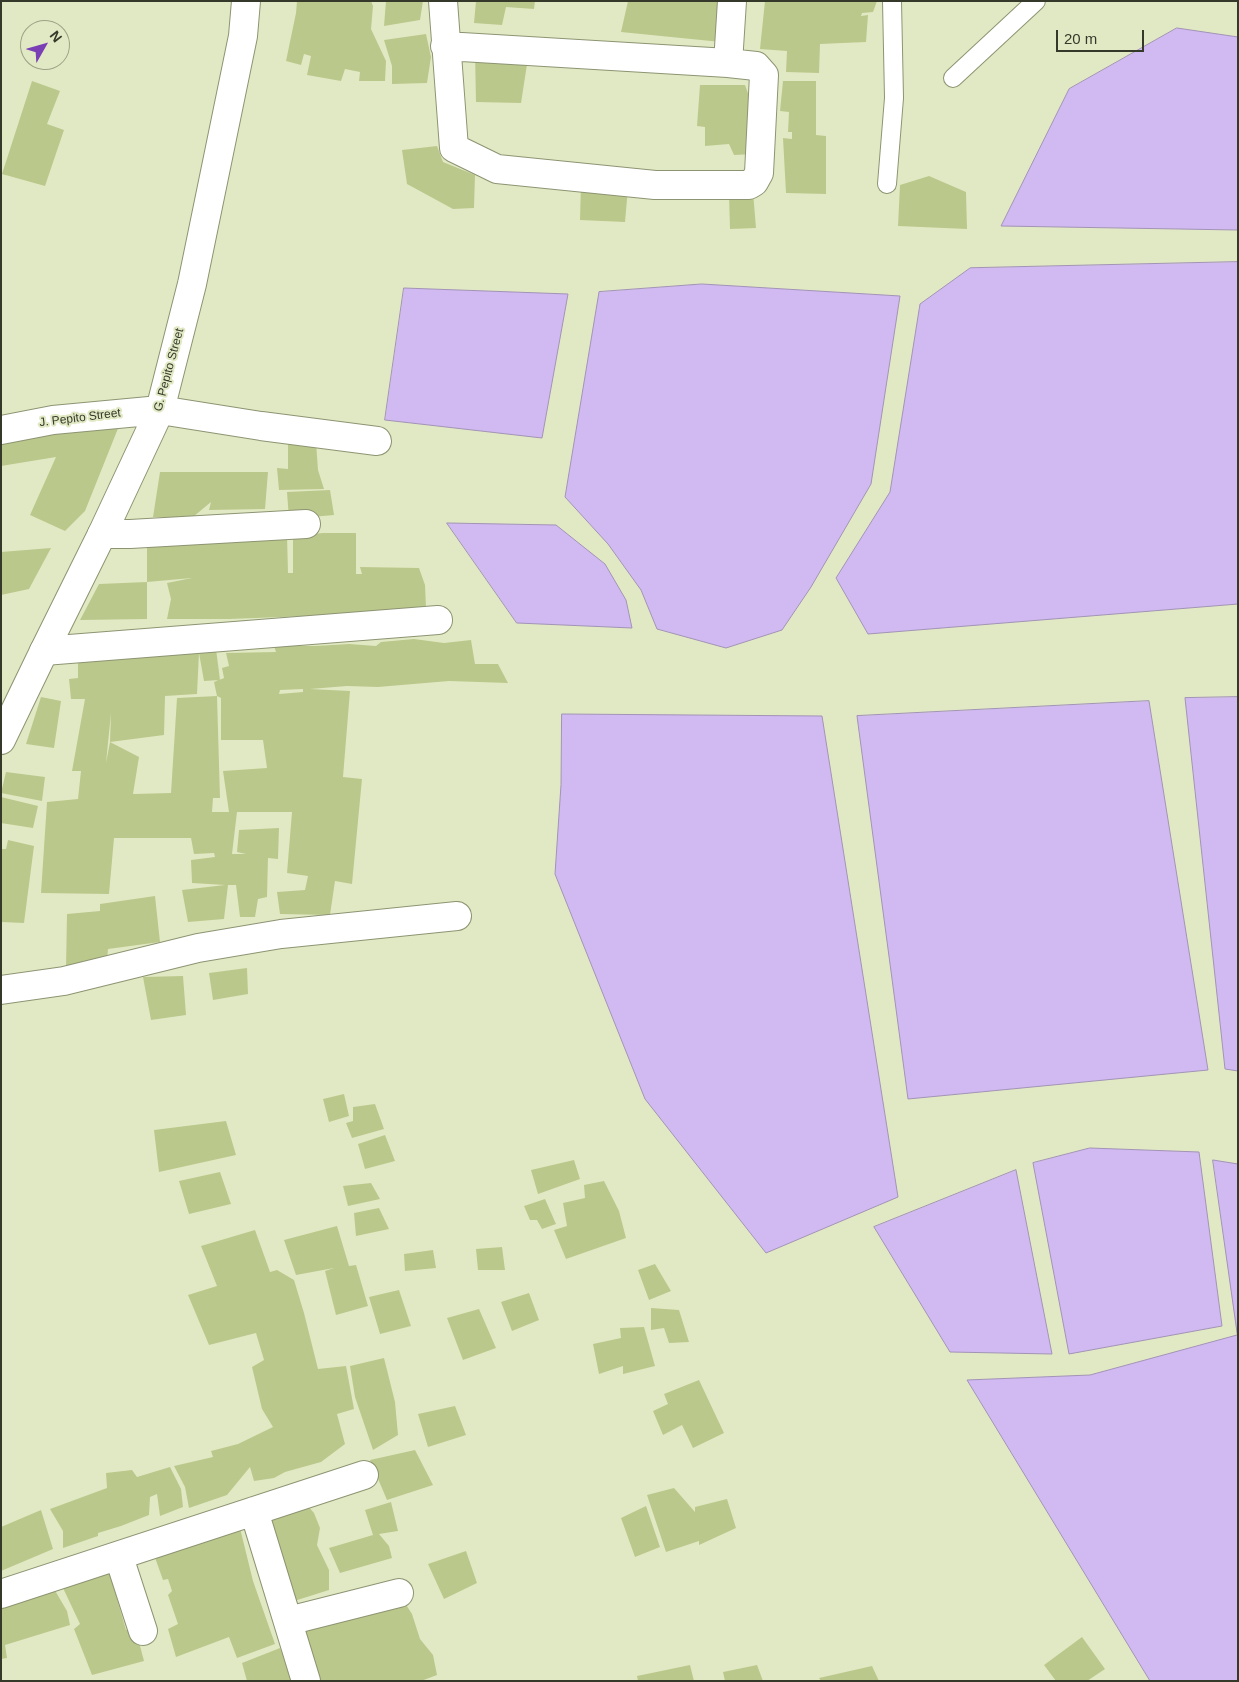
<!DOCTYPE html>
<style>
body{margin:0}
#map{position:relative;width:1239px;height:1682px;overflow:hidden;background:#e1e9c4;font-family:Helvetica,sans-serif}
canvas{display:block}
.frame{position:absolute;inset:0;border:2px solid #35392a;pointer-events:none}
.north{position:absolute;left:20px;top:20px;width:50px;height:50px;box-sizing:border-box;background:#e1e9c4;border:1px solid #9ca386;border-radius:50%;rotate:52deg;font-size:14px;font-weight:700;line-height:20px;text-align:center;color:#35392a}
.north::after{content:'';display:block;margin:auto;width:18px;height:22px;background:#7a3fb5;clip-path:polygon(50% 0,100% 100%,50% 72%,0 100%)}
.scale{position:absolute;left:1056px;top:30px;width:88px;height:22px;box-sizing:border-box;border:2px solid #35392a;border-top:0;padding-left:6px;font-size:15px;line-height:18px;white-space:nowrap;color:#35392a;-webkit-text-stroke:4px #e1e9c4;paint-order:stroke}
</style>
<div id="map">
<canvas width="1239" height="1682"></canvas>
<div class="frame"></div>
<div class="north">N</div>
<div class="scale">20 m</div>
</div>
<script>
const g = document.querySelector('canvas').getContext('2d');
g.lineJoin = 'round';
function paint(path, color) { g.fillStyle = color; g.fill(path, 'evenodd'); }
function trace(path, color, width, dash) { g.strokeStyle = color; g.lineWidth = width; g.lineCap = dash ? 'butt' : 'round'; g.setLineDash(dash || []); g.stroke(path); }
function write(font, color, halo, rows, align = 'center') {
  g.font = font + ' Helvetica,sans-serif'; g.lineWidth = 4; g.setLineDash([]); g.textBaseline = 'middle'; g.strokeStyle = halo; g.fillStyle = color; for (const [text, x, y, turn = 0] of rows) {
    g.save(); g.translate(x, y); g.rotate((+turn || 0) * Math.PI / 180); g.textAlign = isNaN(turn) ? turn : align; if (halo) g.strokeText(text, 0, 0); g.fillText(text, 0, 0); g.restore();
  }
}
const water = new Path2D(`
 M1177 28 1238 37V230L1001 226 1069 89Z
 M1238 262V604L868 634 836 578 890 492 920 304 970 268Z
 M702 284 900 296 871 484 811 587 782 630 726 648 657 629 641 590 608 544 565 497 599 292Z
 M404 288 568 294 542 438 385 420Z
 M447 523 556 525 605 564 626 600 632 628 517 623Z
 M1238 697V1071L1225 1069 1185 698Z
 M1149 701 1208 1070 908 1099 857 716Z
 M562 714 822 716 898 1197 766 1253 645 1099 555 874 561 785Z
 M1090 1148 1199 1152 1222 1326 1069 1354 1033 1163Z
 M1213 1160 1238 1164V1681H1150L967 1380 1090 1375 1237 1335Z
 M1016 1170 1052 1354 950 1352 874 1227Z`);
const building = new Path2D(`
 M297 1H371L373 6 371 29 386 61 385 81H359L360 72 345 69 341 81 307 75 311 56 304 54 301 65 286 61 296 13Z
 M386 1H423L420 20 384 26Z
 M476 1H535L534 9 506 7 502 25 474 23Z
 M628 1H726L721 42 621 32Z
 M765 1H877L873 12 862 13 861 16 868 15 866 42 820 44 819 73 786 72 787 51 760 49Z
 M426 34 431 57 427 83 392 84V66L384 40Z
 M475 53 528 58 521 103 476 102Z
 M32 81 60 91 47 124 64 130 45 186 2 174Z
 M783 81H816V135L826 136V194L786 193 783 138 792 139V132H788L789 112 780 111Z
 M700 85H745L757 118 755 154 734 155 729 144 705 146V127L697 126Z
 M437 146 443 162 475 175 474 208 453 209 407 184 402 150Z
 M929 176 966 192 967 229 898 226 900 185Z
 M581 184 628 188 625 222 580 220Z
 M753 192 756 228 730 229 729 193Z
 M121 421 85 511 65 531 30 515 56 457 1 466V435Z
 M288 439 316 442 318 470 324 489 279 490 277 468 288 469Z
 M160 472H268L265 509 209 510 211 502 193 517H153Z
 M330 490 334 515 289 519 287 492Z
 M323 533H356V574H362L360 567 419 568 425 585 426 608 307 616 229 619H167L171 599 167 583 192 578 147 582V537L287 535 288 573H293V536Z
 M51 548 29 589 1 595V552Z
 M147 582V619L80 620 99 584Z
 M414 639 444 643 471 640 475 664H498L508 683 449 681 378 687 347 686 310 689 350 691 343 777 362 779 352 884 335 881 330 915 280 914 277 892 305 890 308 876 287 873 292 812H237L232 854H246L237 852 239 830 279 828 278 859 268 858 267 897 258 899 255 917H240L236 885H228L224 919 188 922 182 890 225 885 192 883 191 860 215 857 214 853 194 854 191 838H114L109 894 41 893 47 802 78 799 81 771H72L85 699H71L69 679 78 678V660L199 653 216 649 220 680 204 681 199 653 197 694 165 696 164 735 110 742 111 713 106 763 110 742 139 757 133 794 171 793 177 698 217 696 214 682 224 678 222 668 229 666 226 653 276 652 274 646H315L349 644 376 646 381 642ZM303 689V692L279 694 280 690ZM217 696 221 698V740H263L267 768 223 771 229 812H212L213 798H220Z
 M41 697 61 701 54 748 26 744Z
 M6 772 45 777 42 801 1 793Z
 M1 797 38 806 33 828 1 823Z
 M8 840 34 846 24 923 1 922V849H6Z
 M155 896 160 942 108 949 107 961 66 968 67 914 100 911V904Z
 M247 968 248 994 213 1000 209 973Z
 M183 976 186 1015 151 1020 143 977Z
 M344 1094 349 1116 329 1122 323 1099Z
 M375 1104 384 1129 352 1138 346 1123 353 1121V1107Z
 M226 1121 236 1155 159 1172 154 1130Z
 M385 1135 395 1161 365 1169 358 1144Z
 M574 1160 580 1179 538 1194 531 1170Z
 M220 1172 231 1204 189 1214 179 1181Z
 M604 1181 619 1211 626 1238 566 1259 554 1230 567 1226 563 1203 585 1198 584 1185Z
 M371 1183 380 1199 348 1206 343 1186Z
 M545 1199 556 1224 542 1229 537 1220H530L524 1206Z
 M379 1208 389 1229 356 1236 354 1213Z
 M337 1226 349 1266 356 1265 368 1306 336 1315 325 1271 334 1268 296 1275 284 1240Z
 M255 1230 270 1272 277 1270 294 1280 304 1313 318 1369 346 1366 354 1409 337 1414 345 1444 321 1462 285 1472 274 1478 254 1481 250 1467 227 1495 189 1508 185 1487 174 1466 213 1457 211 1451 238 1444 273 1427 262 1409 252 1367 264 1360 256 1333 209 1345 188 1295 217 1286 201 1246Z
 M502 1247 505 1270H478L476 1249Z
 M433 1250 436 1268 405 1271 404 1254Z
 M655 1264 671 1291 649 1300 638 1270Z
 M399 1290 411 1326 380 1334 369 1297Z
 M529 1293 539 1320 512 1331 501 1302Z
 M651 1308 679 1310 689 1342 669 1343 664 1328 651 1330Z
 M479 1309 496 1348 463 1360 447 1318Z
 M644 1327 655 1366 623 1374V1366L599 1374 593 1344 621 1338 620 1328Z
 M384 1358 395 1402 398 1435 373 1450 355 1397 350 1366Z
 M699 1380 724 1433 693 1448 682 1425 663 1435 653 1411 668 1404 664 1394Z
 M455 1406 466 1435 428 1447 418 1414Z
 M415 1450 433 1485 387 1500 370 1460Z
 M170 1467 181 1489 183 1507 160 1516 157 1494 150 1497 149 1515 121 1526 98 1533V1536L63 1548V1531L50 1509 107 1488 106 1473 132 1470 137 1477Z
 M674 1488 695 1512V1507L727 1499 736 1528 699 1545V1541L666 1552 647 1495Z
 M300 1497 314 1513 320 1528 317 1545 329 1570V1590L291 1602 285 1574 282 1554 267 1507Z
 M391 1502 398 1531 379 1534 389 1546 392 1558 340 1573 329 1548 373 1535 365 1510Z
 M646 1506 660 1547 635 1557 621 1518Z
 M41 1510 53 1549 1 1571V1527Z
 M238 1520 253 1581 275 1644 237 1658 229 1637 176 1657 168 1629 178 1624 168 1595 172 1591 168 1579 163 1580 153 1552Z
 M466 1551 477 1583 444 1599 428 1564Z
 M109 1571 126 1630 135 1627 144 1661 92 1675 74 1629 80 1624 63 1588Z
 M50 1582 67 1611 70 1625 5 1645 7 1658 1 1659V1596Z
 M401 1597 412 1614 420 1639 433 1655 437 1675 421 1681H321L304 1626Z
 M1082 1637 1105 1669 1087 1681H1056L1044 1665Z
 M280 1648 294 1681H247L242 1663Z
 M690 1665 694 1681H638L637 1676Z
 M757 1665 763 1681H725L723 1672Z
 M872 1666 879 1681H821L819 1678Z`);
const service = new Path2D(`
 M953 78 1036 1
 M887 184 894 98 892 1`);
const minor = new Path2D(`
 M443 1 454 148 497 169 655 185H749L754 182 759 173 764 75 756 66 728 63 445 46
 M728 63 732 1
 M160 410 261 426 377 441
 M102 534H130L306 524
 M44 651 438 620
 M1 990 64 981 198 948 281 934 457 916
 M254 1511 306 1681
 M119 1557 143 1631
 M1 1594 364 1475
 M288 1621 399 1593`);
const tertiary = new Path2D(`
 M1 430 53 420 160 410
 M1 740 44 651 102 534 160 410 192 284 243 36 246 1`);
const streetNames = [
 ["G. Pepito Street",169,370,-75],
 ["J. Pepito Street",80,418,-7]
];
paint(water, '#d1b9f2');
trace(water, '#a293b6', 1);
paint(building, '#bbc88b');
trace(service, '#8c9472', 20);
trace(minor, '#8c9472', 30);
trace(tertiary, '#8c9472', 30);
trace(service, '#fff', 18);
trace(minor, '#fff', 28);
trace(tertiary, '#fff', 28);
write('12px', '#35392a', '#e1e9c4', streetNames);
</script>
